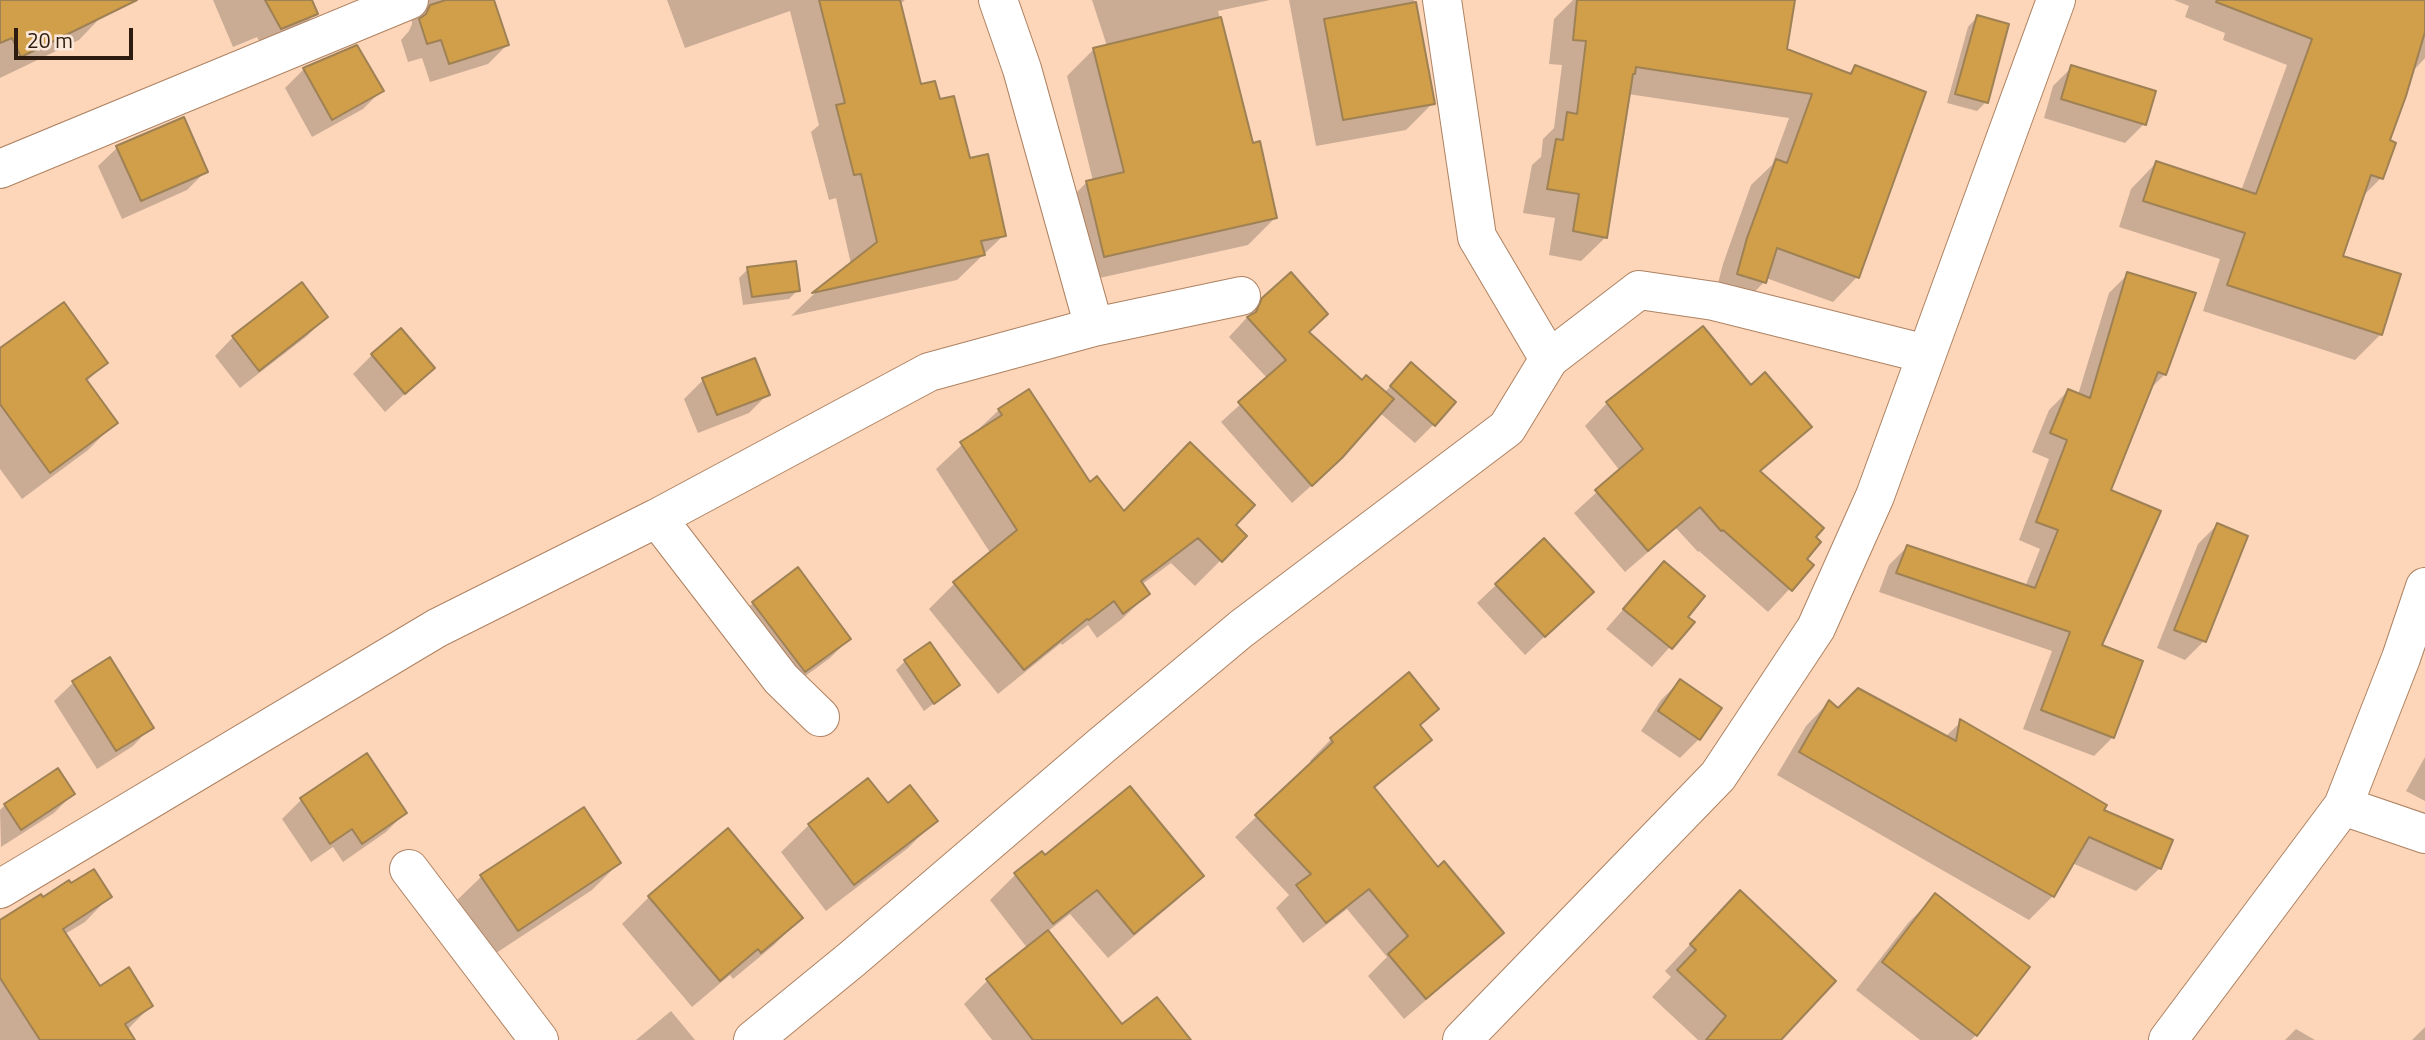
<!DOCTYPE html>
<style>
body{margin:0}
#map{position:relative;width:2425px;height:1040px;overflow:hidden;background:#fdd6ba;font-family:"Titillium Web",sans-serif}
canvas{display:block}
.scale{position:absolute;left:14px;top:28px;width:119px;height:32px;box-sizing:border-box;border:4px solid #2c1b0e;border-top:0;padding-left:9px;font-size:21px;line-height:24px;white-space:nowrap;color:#2c1b0e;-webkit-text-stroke:5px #fbe8da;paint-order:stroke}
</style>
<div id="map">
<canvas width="2425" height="1040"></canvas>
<div class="scale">20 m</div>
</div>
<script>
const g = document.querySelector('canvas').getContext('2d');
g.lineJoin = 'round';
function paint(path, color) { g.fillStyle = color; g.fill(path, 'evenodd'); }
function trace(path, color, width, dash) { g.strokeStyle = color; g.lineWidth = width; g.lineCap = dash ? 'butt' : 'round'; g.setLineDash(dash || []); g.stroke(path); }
const shadow = new Path2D(`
 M0 0H125L103 15 79 40 0 78Z
 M213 0H310L316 13 297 32 262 47 257 37 233 47Z
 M401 0H492L507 45 488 64 430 82 422 58 408 62 401 40 409 31 412 24 411 10Z
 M667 0H905L899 5 920 86 939 102 1004 235 957 280 791 316 814 294 851 264 836 198 829 200 811 132 819 125 790 11 685 48Z
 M1092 0H1270L1218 11 1251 145 1275 218 1248 245 1077 283 1060 209 1087 182 1093 181 1067 76 1094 49 1107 46Z
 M1289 0H1414L1433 103 1406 130 1316 146Z
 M1573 0H1793L1785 50 1848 74 1855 67 1857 277 1833 302 1766 278 1764 282 1740 307 1714 299 1723 264 1751 185 1772 165 1789 118 1628 94 1606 237 1581 261 1549 255 1555 218 1523 213 1532 165 1541 157 1543 139 1554 128 1562 65 1549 64 1554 19Z
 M2174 0H2425V58L2414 70 2388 141 2381 178 2361 198 2341 257 2381 334 2355 360 2203 311 2220 259 2119 227 2131 189 2156 163 2241 191 2287 65 2223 40 2225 33 2185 17 2189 6Z
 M1977 17 1986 102 1977 111 1947 103 1968 27Z
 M357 47 382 90 363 109 312 137 285 88 304 69Z
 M2072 67 2144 124 2125 143 2044 118 2053 86Z
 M117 148 206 171 187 190 122 219 98 166Z
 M748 269 798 290 789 299 743 305 739 278Z
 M2128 274 2165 374 2150 389 2108 491 2100 646 2113 737 2094 756 2023 729 2052 651 1879 592 1889 565 1907 547 2025 587 2040 549 2019 540 2049 459 2032 452 2049 410 2068 391 2078 395 2109 293Z
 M1263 300 1307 333 1361 382 1384 393 1411 365 1434 424 1415 443 1379 412 1321 477 1292 503 1221 422 1268 379 1229 337Z
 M326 317 307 336 240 388 215 356 233 337Z
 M1703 328 1751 387 1809 427 1759 473 1813 537 1804 559 1812 565 1768 612 1699 551 1698 552 1676 528 1625 572 1574 513 1620 471 1585 426 1607 403Z
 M0 350 106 363 86 382 115 423 88 450 22 499 0 469Z
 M372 355 433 368 385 412 353 374Z
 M703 380 768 394 749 413 698 433 684 399Z
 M999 410 1124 513 1233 525 1245 536 1195 586 1171 563 1141 585 1148 594 1122 619 1097 638 1088 625 1062 645 1061 643 998 694 929 609 954 584 991 554 936 469Z
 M2217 525 2246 537 2204 641 2185 660 2157 648 2198 544Z
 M1664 563 1686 617 1692 622 1652 667 1606 629Z
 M798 570 849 639 830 658 786 690 734 622 753 603Z
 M1496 585 1573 610 1525 655 1477 603Z
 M109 660 151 727 133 746 97 769 54 701 73 683Z
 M905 661 958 685 924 711 896 670Z
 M1680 681 1699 739 1680 758 1641 731 1661 700Z
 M1829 702 1838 710 1945 737 1961 722 2102 811 2160 868 2136 891 2072 863 2053 896 2029 920 1777 775 1806 726Z
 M1437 708 1419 726 1430 739 1374 789 1437 869 1502 933 1480 954 1404 1019 1368 976 1387 957 1347 909 1303 943 1276 908 1289 895 1235 837 1312 764 1310 761 1331 739Z
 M366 756 405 813 386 832 343 862 333 847 311 862 282 819 301 800Z
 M2425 757V801L2406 791Z
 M73 794 54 813 1 847 0 810 5 805Z
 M888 805 935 821 908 848 826 911 781 852 809 825Z
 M1045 857 1201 876 1176 901 1108 958 1070 914 1047 932 1122 1027 1188 1040H992L964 1004 987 981 1028 949 990 900 1015 875Z
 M619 863 592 890 490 957 454 903 482 876Z
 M1935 896 1976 1035 1971 1040H1920L1856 990 1908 923Z
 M109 897 85 922 65 934 99 988 151 1006 127 1030 133 1040H0V922L42 899Z
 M649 897 801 918 774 945 733 979 730 975 692 1007 622 924Z
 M1714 919 1778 1040H1698L1652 997 1671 977 1665 971Z
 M671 1011 695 1040H636Z
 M2425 1027V1040H2412Z
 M2296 1029 2315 1040H2285Z`);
const building = new Path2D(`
 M0 0H137L21 57 12 38 0 43Z
 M265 0H312L318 14 281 29Z
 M446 0H494L509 45 449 64 441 40 427 44 419 19 426 14 430 5Z
 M819 0H900L921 84 935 81 940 99 954 96 970 158 988 154 1006 236 981 241 985 255 812 293 877 242 861 174 854 175 836 105 845 103Z
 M1577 0H1795L1787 49 1851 74 1855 65 1926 92 1859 278 1777 248 1766 283 1737 274 1747 238 1776 159 1787 163 1812 94 1636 67 1635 74H1633L1607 238 1573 231 1579 194 1547 189 1556 139 1563 140 1567 112 1577 114 1586 41 1573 40Z
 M2217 0H2425V32L2406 96 2390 140 2396 143 2383 179 2371 175 2343 256 2401 274 2382 335 2227 285 2245 233 2143 201 2156 161 2256 194 2312 39 2216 2Z
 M1416 2 1435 104 1343 120 1324 19Z
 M1977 15 2009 24 1988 103 1955 94Z
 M1221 17 1253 143 1260 141 1277 218 1104 257 1086 181 1124 172 1093 48Z
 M357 45 384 91 332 120 303 68Z
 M2071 65 2156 91 2146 125 2061 99Z
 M184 117 208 172 141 201 116 146Z
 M796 261 800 291 752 297 747 267Z
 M1291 272 1328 314 1309 332 1362 380 1366 375 1394 399 1342 458 1312 486 1238 402 1286 360 1247 317 1256 312 1262 298Z
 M2127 272 2196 293 2166 375 2158 372 2111 490 2161 511 2102 645 2143 661 2114 738 2041 710 2070 632 1896 573 1907 545 2035 588 2058 530 2036 522 2067 440 2050 433 2068 389 2090 398Z
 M302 282 328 317 259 371 232 336Z
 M64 302 108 363 86 379 118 423 50 473 0 404V348Z
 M1703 326 1751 385 1765 372 1812 427 1760 471 1824 528 1816 537 1821 542 1807 559 1814 565 1792 591 1723 530 1721 531 1700 507 1648 551 1595 490 1643 449 1606 402Z
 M401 328 435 368 405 394 371 354Z
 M755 358 770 395 717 415 702 378Z
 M1411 362 1456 402 1435 426 1390 386Z
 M1029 389 1090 482 1097 476 1124 511 1190 442 1255 505 1236 525 1247 536 1222 562 1198 538 1141 581 1150 594 1123 614 1114 601 1089 620 1087 619 1024 670 953 582 1017 530 960 442 1002 415 998 409Z
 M2217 523 2248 536 2206 642 2174 630Z
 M1544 538 1594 592 1545 637 1495 584Z
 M1664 561 1705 596 1688 617 1695 622 1672 649 1623 609Z
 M798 567 851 639 805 672 752 602Z
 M930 642 960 685 934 704 904 660Z
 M110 657 154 728 116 751 72 681Z
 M1409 672 1439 709 1420 725 1432 740 1374 787 1438 867 1444 861 1504 933 1426 999 1388 954 1408 936 1369 889 1326 923 1296 885 1311 874 1255 815 1333 742 1330 738Z
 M1680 679 1722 708 1700 740 1658 711Z
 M1858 688 1956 741 1960 719 2107 805 2104 810 2173 840 2161 869 2089 837 2054 897 1799 752 1829 700 1838 708Z
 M367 753 407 813 362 844 352 829 330 844 300 798Z
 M58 768 75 794 21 830 4 804Z
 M868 778 888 803 910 785 938 821 854 885 808 824Z
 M1130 786 1204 876 1134 934 1097 890 1053 924 1014 873 1042 851 1045 855Z
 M584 807 621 863 518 931 480 875Z
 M728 828 803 918 761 953 758 949 720 981 648 896Z
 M94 869 112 897 63 929 100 986 129 967 153 1006 125 1024 135 1040H40L0 978V920L41 894 43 897 69 880 71 883Z
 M1740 890 1836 981 1781 1040H1706L1726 1016 1677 970 1696 950 1690 944Z
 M1935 893 2030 967 1977 1036 1882 962Z
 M1048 930 1122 1024 1157 997 1191 1040H1033L986 979Z`);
const minor = new Path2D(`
 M998 0 1022 69 1094 327
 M1442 0 1477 237 1549 359
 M0 169 409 0
 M657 518 781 679 820 717
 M2343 806 2425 834
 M409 869 539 1040
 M0 889 437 628 657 518 929 372 1094 327 1241 296
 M753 1040 852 959 1101 746 1241 629 1507 428 1549 359 1639 290 1714 301 1926 354
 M1462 1040 1718 776 1816 628 1875 496 2056 0
 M2168 1040 2343 806 2401 658 2425 587`);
paint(shadow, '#0003');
paint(building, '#d19e49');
trace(building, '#9e8154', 2);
trace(minor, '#ae8261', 40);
trace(minor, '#fff', 38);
</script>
